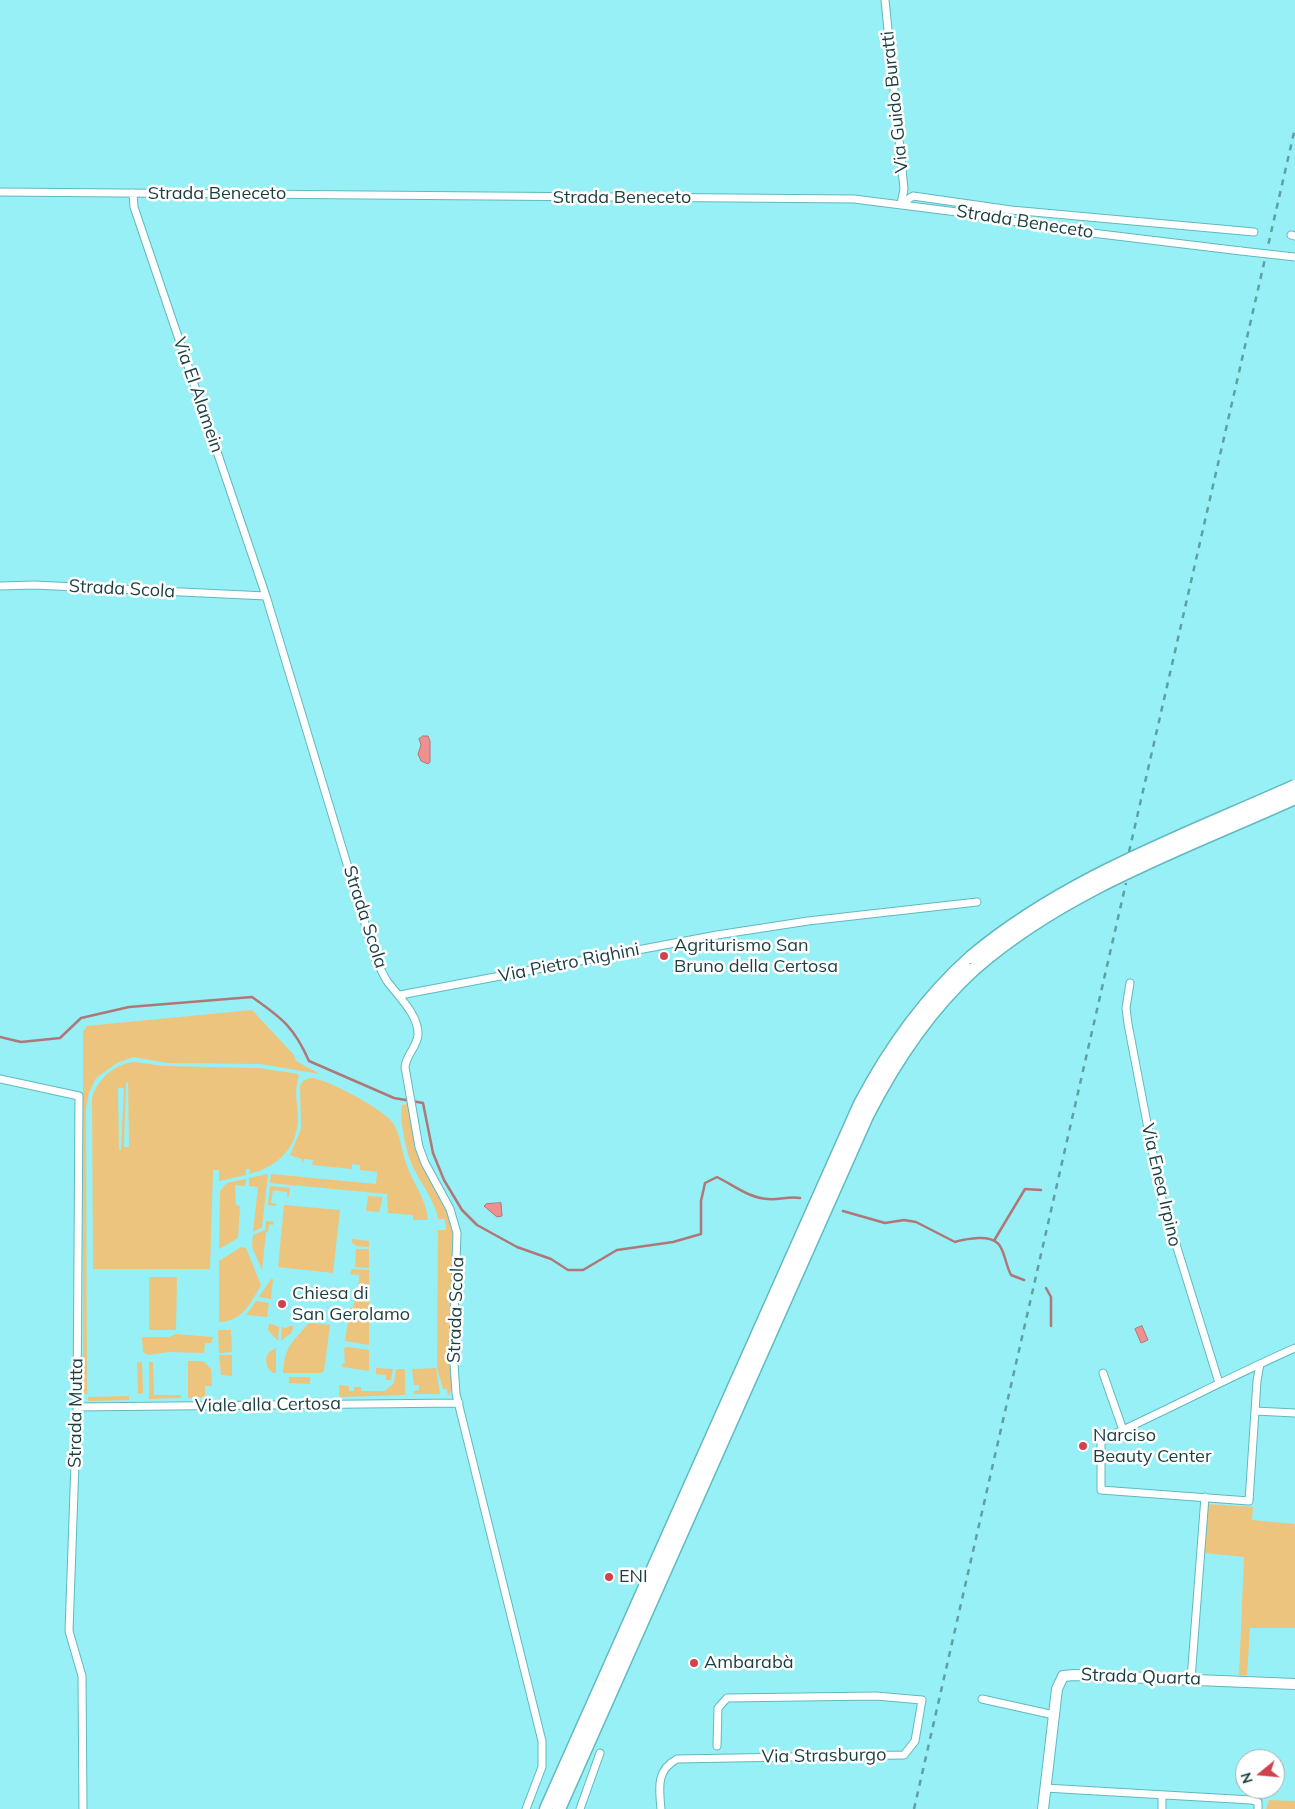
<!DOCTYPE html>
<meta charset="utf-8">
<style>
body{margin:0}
#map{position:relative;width:1295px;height:1809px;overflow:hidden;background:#97f0f5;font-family:Mulish,sans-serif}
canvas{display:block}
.north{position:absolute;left:1235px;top:1749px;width:50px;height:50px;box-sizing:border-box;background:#fff;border:1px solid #a3b2b3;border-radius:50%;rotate:253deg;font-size:14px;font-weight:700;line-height:20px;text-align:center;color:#193f41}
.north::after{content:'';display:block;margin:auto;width:18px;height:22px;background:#d2424d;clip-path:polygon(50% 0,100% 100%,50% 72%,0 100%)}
</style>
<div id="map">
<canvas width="1295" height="1809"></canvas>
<div class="north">N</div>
</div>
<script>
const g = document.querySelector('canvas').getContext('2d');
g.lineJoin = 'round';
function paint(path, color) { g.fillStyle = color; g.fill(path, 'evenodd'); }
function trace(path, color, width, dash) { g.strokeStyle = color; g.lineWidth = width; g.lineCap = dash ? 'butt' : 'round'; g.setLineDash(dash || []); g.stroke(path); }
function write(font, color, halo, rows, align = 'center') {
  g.font = font + ' Mulish,sans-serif'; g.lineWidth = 5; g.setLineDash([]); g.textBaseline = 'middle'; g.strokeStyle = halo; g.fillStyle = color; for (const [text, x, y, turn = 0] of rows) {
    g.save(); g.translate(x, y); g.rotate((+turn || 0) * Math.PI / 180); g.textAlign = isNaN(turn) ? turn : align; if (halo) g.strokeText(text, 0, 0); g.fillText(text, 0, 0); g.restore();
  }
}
const green = new Path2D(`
 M252 1010 294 1055 296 1061 320 1074 260 1064 167 1063 133 1057 117 1063 96 1078 89 1093 86 1109 87 1394H83V1030L86 1029V1026Z
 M135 1062 163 1066 259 1068 298 1074 299 1076C294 1090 297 1100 298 1114 299 1146 280 1166 249 1174L250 1169H246V1175L219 1181V1170H213L210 1269H93L92 1098C97 1079 116 1063 135 1062ZM128 1082 129 1147H124L126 1083ZM118 1088H124L121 1150 119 1149Z
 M310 1078C324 1077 385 1110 393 1123 401 1135 401 1150 406 1163 413 1184 426 1198 428 1220H413V1215L388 1213 387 1194 270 1183 271 1174 376 1184 377 1172 360 1170V1165L352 1164V1169L312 1165 313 1160 304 1159 303 1164 302 1159 290 1155 301 1129 300 1086 303 1081Z
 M408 1104 417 1151 447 1209 454 1230 452 1389 448 1396 447 1389H443L437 1368 438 1230H446L445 1219H438C435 1201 422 1185 414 1169 407 1156 399 1120 402 1105Z
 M268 1174 262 1227 253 1232 258 1187 249 1186V1178Z
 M246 1179 245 1186 235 1185 236 1205 240 1206 238 1238 219 1249 220 1191 227 1183Z
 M270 1186 290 1188 289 1197H287V1192L273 1190 271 1203 276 1204V1206L268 1205Z
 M368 1196 383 1197 379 1212 366 1211Z
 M284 1205 340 1210 333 1273 278 1267Z
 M266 1221 274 1222 273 1225 269 1224 268 1232H266L262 1270 252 1247 253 1235 265 1230Z
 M352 1239 369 1241V1247L357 1246 352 1243Z
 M241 1247 246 1248 261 1285C250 1304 243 1321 219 1322V1261Z
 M356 1249H369V1268L355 1267Z
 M352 1269 369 1270V1295H358L359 1275 350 1274Z
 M149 1277H177L176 1330H149Z
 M271 1279H273L271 1299 259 1297Z
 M355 1299 369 1300V1345L345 1341 350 1308H353Z
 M256 1301 269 1303 267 1317 246 1315Z
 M269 1323 279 1327 278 1341 268 1330Z
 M313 1323 330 1325 324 1371 321 1373H283C285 1346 291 1344 308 1324Z
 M288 1326H294L291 1333 281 1341 282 1327 287 1328Z
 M218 1330H231L232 1352 219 1353Z
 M176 1334 213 1337 211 1343H205L204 1353 169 1352 148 1355 143 1352 142 1337H169Z
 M348 1347 369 1350V1371L342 1367 343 1363H345L344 1348Z
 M276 1348V1373H273L267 1367 266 1358 269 1352Z
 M219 1355H232V1376L221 1375Z
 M188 1361H203L211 1369 212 1386H205V1397L188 1398Z
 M137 1362H142L143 1393 138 1394Z
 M149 1362H153L154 1395H181V1398L149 1399Z
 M376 1368 393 1369 391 1380H386V1375L376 1374Z
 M436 1368 440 1394H414V1391L419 1390V1385H414L412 1369Z
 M396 1369H405V1395L339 1397V1385L349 1386V1391H354V1387H361V1391H385L394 1383Z
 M289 1377H310V1384L289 1383Z
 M129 1396V1400L88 1401V1397Z
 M1207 1504 1253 1507 1252 1520 1295 1524V1628H1250L1247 1675H1239L1244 1557 1204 1553Z
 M1269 1800 1295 1801V1809H1266Z`);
const water = new Path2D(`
 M423 736H428L430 741V762L428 764 421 761 418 754 421 745 419 739Z
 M501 1203 502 1216 497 1217 484 1206 486 1204Z
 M1142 1326 1148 1340 1141 1343 1135 1329Z`);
const stream = new Path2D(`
 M0 1037 21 1042 60 1038 81 1018 129 1007 252 997C282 1018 294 1027 309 1061L394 1098 423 1103 433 1153 444 1180 462 1210 477 1225 517 1247 551 1259 568 1270H583L617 1250 673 1242 701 1234V1201L705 1183 717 1177C735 1186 749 1198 768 1199 780 1200 789 1196 800 1198
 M843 1211 885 1223 904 1220 916 1222 955 1242C963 1239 969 1239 978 1238 1007 1237 1001 1255 1011 1275L1024 1280
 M995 1239 1025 1189 1041 1190
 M1046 1288 1051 1297V1326`);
const street = new Path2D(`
 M885 0 904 189 901 204
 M0 192 854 199 957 212 1067 230 1241 251
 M133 193 134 207 266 596
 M901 204 913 196 1011 210 1254 232
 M1291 235 1295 236
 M0 586 34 585 266 596 376 960C380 967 383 975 387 981 398 996 419 1015 418 1035 417 1047 406 1055 405 1067L419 1147 425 1163 450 1209 457 1233 453 1348 456 1394 542 1741V1767L526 1809
 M1130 983 1126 1008 1128 1024 1161 1196 1219 1383
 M400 995 717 935 808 921 977 902
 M0 1079 79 1096 77 1407 69 1631 82 1676 83 1809
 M1260 1364 1257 1381 1249 1501 1101 1490V1440C1166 1411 1229 1377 1295 1348
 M1103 1373 1123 1430
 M77 1407 459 1403
 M1255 1411 1295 1413
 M1191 1679 1205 1497
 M982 1699 1054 1715
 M1045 1788 1251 1800 1258 1802V1809
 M580 1809 600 1753
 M661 1809C659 1788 656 1770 677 1759L904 1755 915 1741 922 1700 876 1696 727 1698 718 1708 717 1746
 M1162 1809V1796`);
const secondary = new Path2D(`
 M1043 1809 1057 1689 1063 1676 1074 1675 1295 1684`);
const highway = new Path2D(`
 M546 1809 860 1104C889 1049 924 999 971 957
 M559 1809 867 1116C895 1061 928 1011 974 969`);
const rail = new Path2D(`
 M1129 852 1295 128
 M914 1809 1126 883`);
const streetBridge = new Path2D(`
 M1241 251 1295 257`);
const highwayBridge = new Path2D(`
 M971 957C1065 878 1184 836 1295 786
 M974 969C1065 889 1185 848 1295 798`);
const markers = [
 [664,956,5,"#d2424d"],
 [282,1304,5,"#d2424d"],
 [1083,1446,5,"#d2424d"],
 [609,1577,5,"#d2424d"],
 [694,1663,5,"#d2424d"]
];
const streetNames = [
 ["Via Guido Buratti",895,102,-96],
 ["Strada Beneceto",217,194],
 ["Strada Beneceto",622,198],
 ["Strada Beneceto",1025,222,9],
 ["Via El Alamein",198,395,71],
 ["Strada Scola",122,589,3],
 ["Strada Scola",365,917,72],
 ["Via Pietro Righini",569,963,-11],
 ["Via Enea Irpino",1161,1185,77],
 ["Strada Scola",456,1310,-88],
 ["Viale alla Certosa",268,1405,-1],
 ["Strada Mutta",76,1413,-89],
 ["Strada Quarta",1141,1677,2],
 ["Via Strasburgo",824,1756,-1]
];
const poiNames = [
 ["Agriturismo San",674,946],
 ["Bruno della Certosa",674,967],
 ["Chiesa di",292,1294],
 ["San Gerolamo",292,1315],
 ["Narciso",1093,1436],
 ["Beauty Center",1093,1457],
 ["ENI",619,1577],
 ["Ambarabà",704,1663]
];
paint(green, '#edc47d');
paint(water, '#f08f8f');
trace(water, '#b07778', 1);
trace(stream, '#b07778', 2.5);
trace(street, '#60b9be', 9);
trace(secondary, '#60b9be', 12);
trace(highway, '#60b9be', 15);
trace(street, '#fff', 7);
trace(secondary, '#fff', 10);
trace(highway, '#fff', 12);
trace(rail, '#5ea0a4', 2.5, [6, 6]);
trace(streetBridge, '#60b9be', 9, []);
trace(highwayBridge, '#60b9be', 15, []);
trace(streetBridge, '#fff', 7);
trace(highwayBridge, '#fff', 12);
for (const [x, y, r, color] of markers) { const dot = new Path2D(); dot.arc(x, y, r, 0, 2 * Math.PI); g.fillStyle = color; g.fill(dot); trace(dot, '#fff', 2); }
write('18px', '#193f41', '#fff', streetNames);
write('18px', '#193f41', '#fff', poiNames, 'left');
</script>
